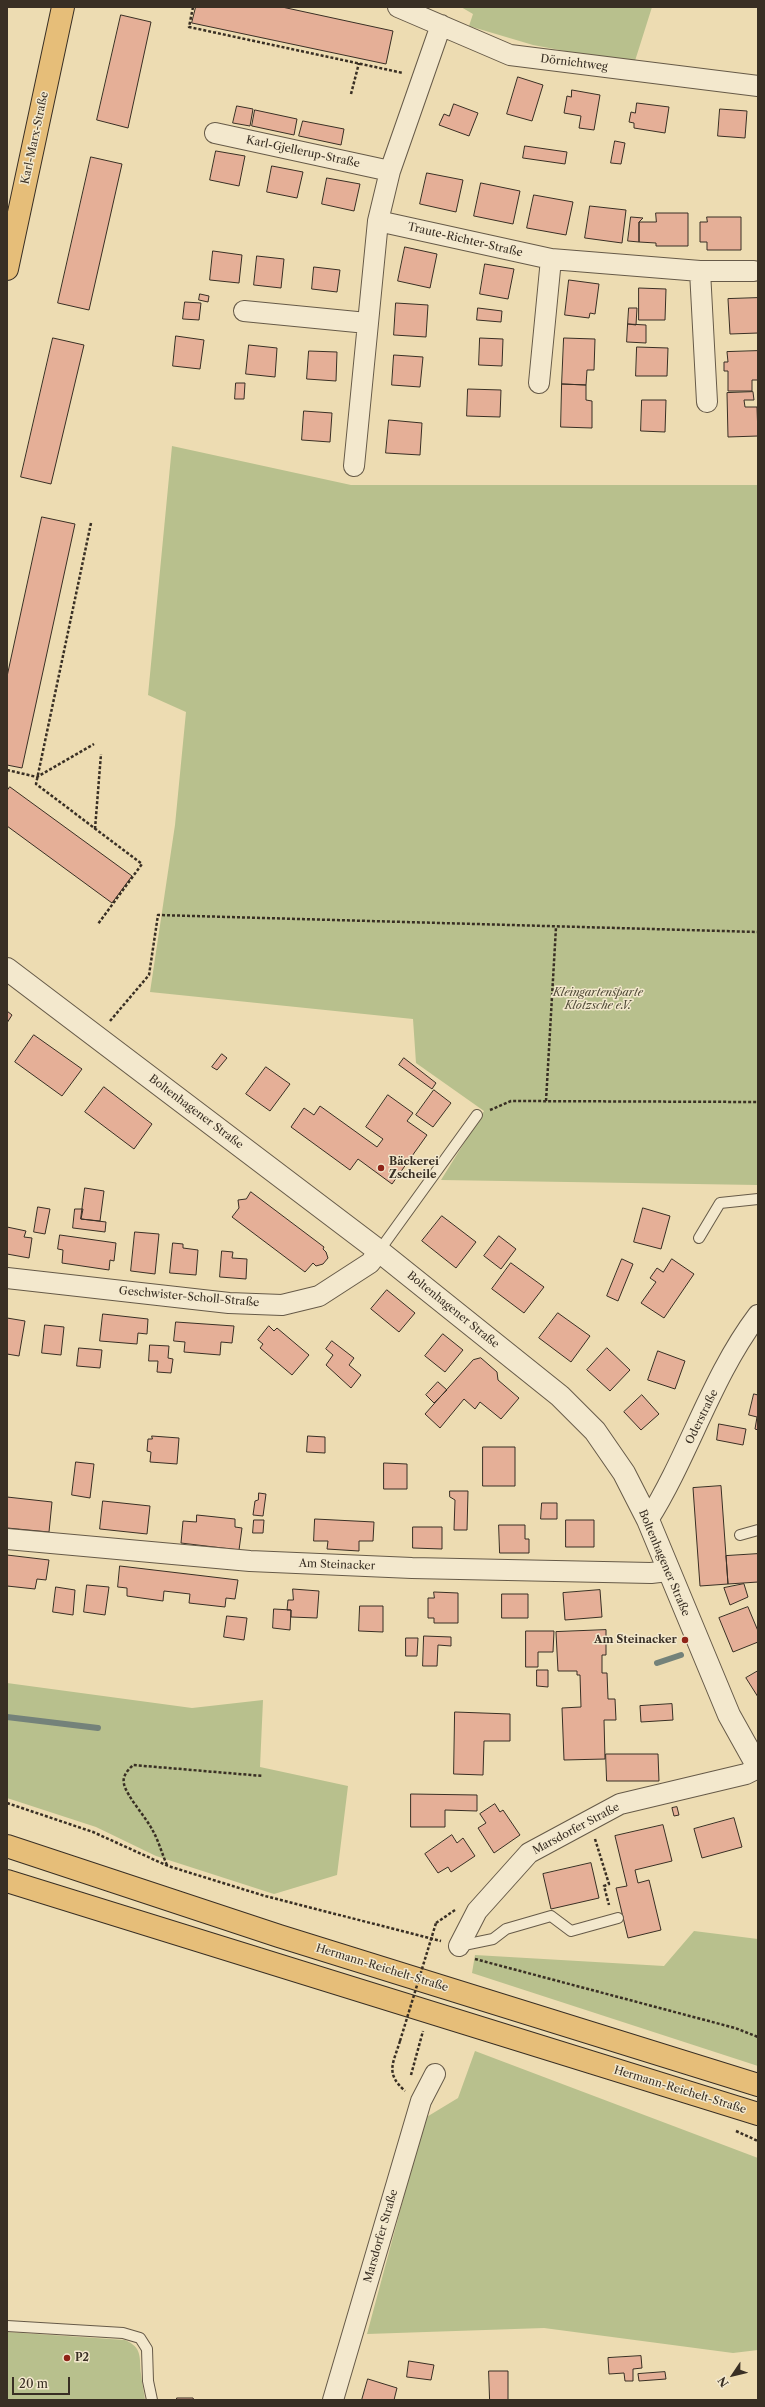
<!DOCTYPE html>
<meta charset="utf-8">
<style>
body{margin:0}
#map{position:relative;width:765px;height:2407px;overflow:hidden;background:#eddcb2;font-family:"Libre Caslon Text",serif}
canvas{display:block}
.frame{position:absolute;inset:0;border:8px solid #392f24;pointer-events:none}
.north{position:absolute;left:713px;top:2355px;width:40px;height:40px;-webkit-text-stroke:3px #f3e8cd;paint-order:stroke;rotate:235deg;font-size:11px;font-weight:700;line-height:16px;text-align:center;color:#392f24}
.north::after{content:'';display:block;margin:auto;width:14px;height:18px;background:#392f24;clip-path:polygon(50% 0,100% 100%,50% 72%,0 100%)}
.scale{position:absolute;left:12px;top:2377px;width:58px;height:18px;box-sizing:border-box;border:2px solid #392f24;border-top:0;padding-left:5px;font-size:12px;line-height:14px;white-space:nowrap;color:#392f24;-webkit-text-stroke:3px #f3e8cd;paint-order:stroke}
</style>
<div id="map">
<canvas width="765" height="2407"></canvas>
<div class="frame"></div>
<div class="north">N</div>
<div class="scale">20 m</div>
</div>
<script>
const g = document.querySelector('canvas').getContext('2d');
g.lineJoin = 'round';
function paint(path, color) { g.fillStyle = color; g.fill(path, 'evenodd'); }
function trace(path, color, width, dash) { g.strokeStyle = color; g.lineWidth = width; g.lineCap = dash ? 'butt' : 'round'; g.setLineDash(dash || []); g.stroke(path); }
function write(font, color, halo, rows, align = 'center') {
  g.font = font + ' "Libre Caslon Text",serif'; g.lineWidth = 3; g.setLineDash([]); g.textBaseline = 'middle'; g.strokeStyle = halo; g.fillStyle = color; for (const [text, x, y, turn = 0] of rows) {
    g.save(); g.translate(x, y); g.rotate((+turn || 0) * Math.PI / 180); g.textAlign = isNaN(turn) ? turn : align; if (halo) g.strokeText(text, 0, 0); g.fillText(text, 0, 0); g.restore();
  }
}
const green = new Path2D(`
 M461 7H652L634 64 533 45 469 26 473 14Z
 M172 446 351 485H758V1185L441 1180 484 1111 416 1063 413 1019 150 992 175 825 186 712 148 695Z
 M7 1683 192 1708 263 1700 260 1767 348 1786 337 1875 274 1894 156 1856 96 1827 7 1798Z
 M694 1931 758 1939V2066L472 1973 475 1955 664 1966Z
 M475 2051 758 2158V2350L733 2353 544 2328 367 2334 425 2118 458 2098Z
 M7 2332 125 2340C143 2348 139 2357 141 2374 142 2383 144 2392 145 2400H7Z`);
const stream = new Path2D(`
 M657 1663 681 1655
 M7 1717 98 1728`);
const building = new Path2D(`
 M196 7H282L393 31 386 64 192 23Z
 M121 15 151 22 128 128 97 120Z
 M518 77 543 85 532 121 507 114Z
 M572 90 600 95 594 130 579 128 581 116 564 113 567 96 571 97Z
 M637 103 669 107 665 133 634 128V123L629 122 631 112 635 113Z
 M454 104 478 113 469 136 439 125 444 114 449 116Z
 M237 106 253 109 250 126 233 123Z
 M720 109 747 111 745 138 718 136Z
 M255 110 297 119 294 135 252 126Z
 M303 121 344 129 341 145 299 136Z
 M615 141 625 143 621 164 611 163Z
 M525 146 567 152 565 164 523 158Z
 M216 151 245 156 239 186 210 180Z
 M91 157 122 164 89 310 58 303Z
 M272 166 303 172 297 198 267 192Z
 M427 173 463 180 456 212 420 204Z
 M327 178 360 184 354 211 322 204Z
 M481 183 520 191 513 224 474 216Z
 M534 195 573 202 566 235 527 228Z
 M590 206 626 210 622 243 585 238Z
 M656 213H688V246H656V243L639 242V222H656Z
 M631 217 643 218 639 222V242L628 241Z
 M707 217H741V250H707V242H700V222H707Z
 M405 247 437 254 430 288 398 281Z
 M213 251 242 255 239 283 210 280Z
 M257 256 284 259 281 288 254 285Z
 M485 264 514 269 508 299 480 294Z
 M314 267 340 270 337 292 312 289Z
 M569 280 599 284 595 314 590 313 589 318 565 315Z
 M639 288 666 289 665 320H639Z
 M200 294 209 296 208 302 199 300Z
 M758 298V333L730 334 728 299Z
 M185 302 201 303 199 320 183 319Z
 M396 303 428 305 426 337 394 335Z
 M478 308 502 311 501 322 477 320Z
 M629 308H637L636 325 628 324Z
 M628 324 646 325V343L627 342Z
 M176 336 204 340 200 369 173 366Z
 M53 338 84 345 51 484 21 477Z
 M480 338 503 339 502 366 479 365Z
 M564 338 595 339 594 370H587L586 385 562 384Z
 M249 345 277 348 275 377 246 374Z
 M637 347 668 348 667 376H636Z
 M309 351 337 352 336 381 307 379Z
 M758 351V380H752V391H728V371H724V362H728L727 352Z
 M394 355 423 357 420 387 392 385Z
 M236 383H245L244 399H235Z
 M562 384 586 385V400L592 401V428L561 427Z
 M468 389 501 390 500 417 467 416Z
 M753 392 754 400H744L745 407H757L758 436 728 437 727 393Z
 M642 400H666L665 432 641 431Z
 M304 411 332 413 330 442 302 440Z
 M389 420 422 423 420 455 386 453Z
 M42 517 75 524 22 768 7 765V677Z
 M10 787 132 876 112 903 7 826V791Z
 M7 1011 12 1015 7 1023Z
 M34 1035 82 1069 62 1096 15 1062Z
 M222 1054 227 1058 217 1070 212 1067Z
 M404 1058 436 1083 432 1089 399 1065Z
 M266 1067 290 1084 270 1111 246 1094Z
 M104 1087 152 1124 134 1149 85 1112Z
 M434 1090 451 1103 433 1127 416 1115Z
 M388 1095 413 1113 407 1121 427 1135 392 1184 358 1159 350 1170 291 1127 304 1108 314 1115 320 1106 377 1147 383 1139 366 1127Z
 M85 1188 104 1191 100 1221 81 1219Z
 M251 1192 324 1247 323 1249 326 1252 328 1258 323 1264 316 1266 313 1263 305 1272 232 1217 239 1208 238 1200 246 1199Z
 M38 1207 50 1209 45 1234 34 1232Z
 M643 1208 670 1216 661 1249 634 1242Z
 M75 1209H83L81 1219 106 1222 105 1232 73 1228Z
 M442 1216 476 1242 456 1268 422 1241Z
 M7 1227 26 1231 24 1237 32 1238 29 1258 7 1254Z
 M135 1232 159 1234 155 1274 131 1271Z
 M60 1235 116 1243 114 1261 110 1260 109 1270 62 1263 63 1250 58 1249Z
 M499 1236 516 1249 501 1269 484 1256Z
 M173 1243 183 1244V1248L198 1250 196 1275 170 1273Z
 M222 1251 233 1252 232 1258 247 1259 246 1279 220 1277Z
 M622 1259 633 1264 618 1301 607 1296Z
 M672 1259 694 1274 664 1318 641 1303 656 1282 650 1278 657 1268 663 1272Z
 M511 1263 544 1287 524 1313 492 1289Z
 M387 1290 415 1313 399 1332 371 1309Z
 M558 1313 590 1336 571 1362 539 1338Z
 M103 1314 148 1319 147 1334 138 1333 137 1344 100 1341Z
 M7 1318 25 1321 19 1356 7 1354Z
 M176 1322 234 1326 232 1343 221 1342 220 1355 184 1352 185 1342 174 1341Z
 M45 1325 64 1327 61 1355 42 1353Z
 M269 1326 274 1331 277 1328 309 1355 292 1375 260 1348 263 1344 258 1340Z
 M443 1334 463 1350 445 1372 425 1356Z
 M332 1341 354 1358 349 1365 361 1375 351 1388 326 1365 333 1355 326 1349Z
 M150 1345 169 1346 168 1358 173 1359 171 1373 157 1372 158 1361H149Z
 M79 1348 102 1350 100 1368 77 1366Z
 M607 1348 630 1370 610 1391 587 1370Z
 M658 1351 685 1361 675 1389 648 1380Z
 M481 1358 497 1372 498 1380 519 1398 501 1419 480 1402 475 1409 464 1399 440 1428 425 1414 473 1360Z
 M438 1382 447 1390 434 1403 426 1395Z
 M754 1394 758 1395V1430L755 1429 757 1417 749 1415Z
 M642 1395 659 1414 641 1430 624 1412Z
 M719 1424 746 1429 743 1445 717 1440Z
 M152 1436 179 1438 177 1464 150 1462 151 1452 147 1451 148 1439H152Z
 M308 1436 325 1437V1453L307 1452Z
 M483 1447H515V1486H483Z
 M76 1462 94 1464 90 1498 72 1495Z
 M384 1463 407 1464V1489H384Z
 M721 1486 728 1584 700 1586 693 1488Z
 M450 1491H468L467 1530H454L455 1500 450 1497Z
 M259 1493 266 1494 263 1516 253 1515 255 1501 258 1500Z
 M7 1497 52 1502 49 1532 7 1528Z
 M103 1501 150 1506 147 1534 100 1529Z
 M542 1503H557V1519H541Z
 M197 1515 235 1519V1527L242 1528 239 1550 181 1543 183 1521 196 1522Z
 M315 1519 374 1522 373 1541H359V1551L327 1549 328 1541H314Z
 M254 1520H264L263 1533H253Z
 M566 1520H594V1547H566Z
 M499 1525H525V1539H529V1553H500Z
 M413 1527H442V1549L413 1548Z
 M758 1554V1582L728 1584 726 1556Z
 M7 1555 49 1560 46 1580 37 1579 35 1589 7 1586Z
 M120 1566 238 1580 235 1599 226 1598 225 1607 189 1603 190 1594 164 1591 163 1601 127 1596V1588L118 1587Z
 M744 1584 748 1597 730 1605 724 1588Z
 M87 1585 109 1587 105 1615 84 1612Z
 M56 1587 75 1590 73 1615 53 1612Z
 M293 1589 319 1591 317 1618 291 1617V1610H287L288 1600H293Z
 M600 1590 602 1617 565 1620 563 1593Z
 M434 1592 458 1593V1623H434V1618H428V1598H434Z
 M502 1594H528V1618H502Z
 M360 1606H383V1632L359 1631Z
 M748 1607 758 1631V1642L733 1652 719 1618Z
 M274 1609 291 1610 290 1630 273 1628Z
 M227 1616 247 1618 244 1640 224 1637Z
 M606 1630V1655H602V1673H607L608 1699H615L616 1720H604L605 1759 564 1760 562 1708 581 1707 580 1675H577V1671H558L556 1632Z
 M526 1631H554L553 1652H538V1667H526Z
 M424 1636 451 1637V1646L438 1645 437 1666H423Z
 M406 1638H418L417 1656H406Z
 M537 1670H548V1687L537 1686Z
 M758 1671V1697L746 1678Z
 M672 1704 673 1720 641 1722 640 1706Z
 M455 1712 510 1714V1741H484L483 1775 454 1774Z
 M606 1754H658L659 1781H607Z
 M411 1794 477 1795V1811L445 1810V1827H411Z
 M495 1804 500 1812 503 1810 520 1835 494 1853 478 1828 486 1823 480 1814Z
 M677 1807 679 1815 674 1816 672 1808Z
 M734 1818 742 1847 702 1858 694 1829Z
 M663 1825 672 1861 635 1870 638 1883 649 1880 661 1930 628 1938 616 1888 627 1886 615 1836Z
 M452 1835 457 1843 463 1838 475 1856 451 1872 448 1867 438 1873 425 1854Z
 M591 1863 599 1898 551 1909 543 1874Z
 M641 2356 642 2368 633 2369V2381H625L624 2373 609 2374 608 2358Z
 M409 2361 434 2365 431 2380 407 2377Z
 M489 2371H508V2400H490Z
 M665 2372 666 2379 639 2381 638 2374Z
 M368 2379 397 2388 394 2400H362Z
 M177 2398H193L194 2400H177Z`);
const path = new Path2D(`
 M193 7 189 27 403 73
 M351 94 359 63
 M91 523 36 784 142 864 98 924
 M7 770 37 777 94 744
 M95 829 101 754
 M110 1021 149 975 158 915 758 932
 M546 1101 556 927
 M490 1110 511 1101 758 1102
 M7 1803 93 1832 168 1866 265 1896 441 1941
 M595 1839 609 1884 604 1886 609 1905
 M167 1865C162 1854 159 1842 153 1831 146 1817 127 1797 124 1784 122 1776 128 1770 133 1765L263 1776
 M436 1923 455 1910
 M475 1959 735 2028 758 2037
 M400 2041C393 2064 385 2073 405 2091
 M411 2075 423 2031
 M736 2131 758 2141`);
const service = new Path2D(`
 M699 1238 720 1203 758 1199
 M379 1251 477 1115
 M740 1535 758 1530
 M459 1946 493 1939 506 1929 551 1916 571 1931 618 1918
 M7 2326 123 2333 140 2338 147 2349 148 2381 152 2400`);
const minor = new Path2D(`
 M398 7 510 55 758 86
 M215 133 390 171
 M378 221 551 259 700 271H754
 M700 271 707 402
 M244 311 367 323
 M539 383 551 259
 M354 466 378 221 390 171 441 25
 M7 1278 229 1303 282 1305 319 1296 370 1263 379 1251
 M648 1520C689 1455 711 1377 758 1315
 M7 1539 250 1561 412 1568 651 1573 668 1571
 M459 1946 477 1911 529 1853 620 1804 746 1774 758 1768
 M333 2400 421 2101 435 2074`);
const tertiary = new Path2D(`
 M7 969 379 1251 560 1396 595 1431 624 1473 648 1520 729 1715 758 1767`);
const primary = new Path2D(`
 M7 269 63 7
 M7 1846 279 1936 758 2085
 M7 1881 758 2114`);
const pathBridge = new Path2D(`
 M400 2041 436 1923`);
const markers = [
 [381,1168,4,"#8f2418"],
 [685,1640,4,"#8f2418"],
 [67,2358,4,"#8f2418"]
];
const streetNames = [
 ["Dörnichtweg",574,63,7],
 ["Karl-Marx-Straße",35,138,-78],
 ["Karl-Gjellerup-Straße",303,152,12],
 ["Traute-Richter-Straße",465,240,13],
 ["Boltenhagener Straße",196,1112,37],
 ["Geschwister-Scholl-Straße",189,1297,5],
 ["Boltenhagener Straße",453,1310,39],
 ["Oderstraße",702,1417,-64],
 ["Boltenhagener Straße",664,1563,67],
 ["Am Steinacker",337,1565,2],
 ["Marsdorfer Straße",576,1829,-28],
 ["Hermann-Reichelt-Straße",382,1968,17],
 ["Hermann-Reichelt-Straße",680,2090,17],
 ["Marsdorfer Straße",381,2236,-74]
];
const parkNames = [
 ["Kleingartensparte",598,993],
 ["Klotzsche e.V.",598,1006]
];
const poiNames = [
 ["Bäckerei",389,1162],
 ["Zscheile",389,1175],
 ["Am Steinacker",677,1640,"right"],
 ["P2",75,2358]
];
paint(green, '#b8c08d');
trace(stream, '#74827a', 6);
paint(building, '#e5af97');
trace(building, '#392f24', 1);
trace(service, '#665a48', 12);
trace(minor, '#665a48', 22);
trace(tertiary, '#665a48', 24);
trace(primary, '#392f24', 24);
trace(path, '#392f24', 2.5, [3, 2]);
trace(service, '#f3e8cd', 10);
trace(minor, '#f3e8cd', 20);
trace(tertiary, '#f3e8cd', 22);
trace(primary, '#e6be79', 22);
trace(pathBridge, '#392f24', 2.5, [3, 2]);
for (const [x, y, r, color] of markers) { const dot = new Path2D(); dot.arc(x, y, r, 0, 2 * Math.PI); g.fillStyle = color; g.fill(dot); trace(dot, '#f3e8cd', 1.5); }
write('11px', '#392f24', '#f3e8cd', streetNames);
write('italic 11px', '#524c39', '#f3e8cd', parkNames);
write('bold 11px', '#392f24', '#f3e8cd', poiNames, 'left');
</script>
